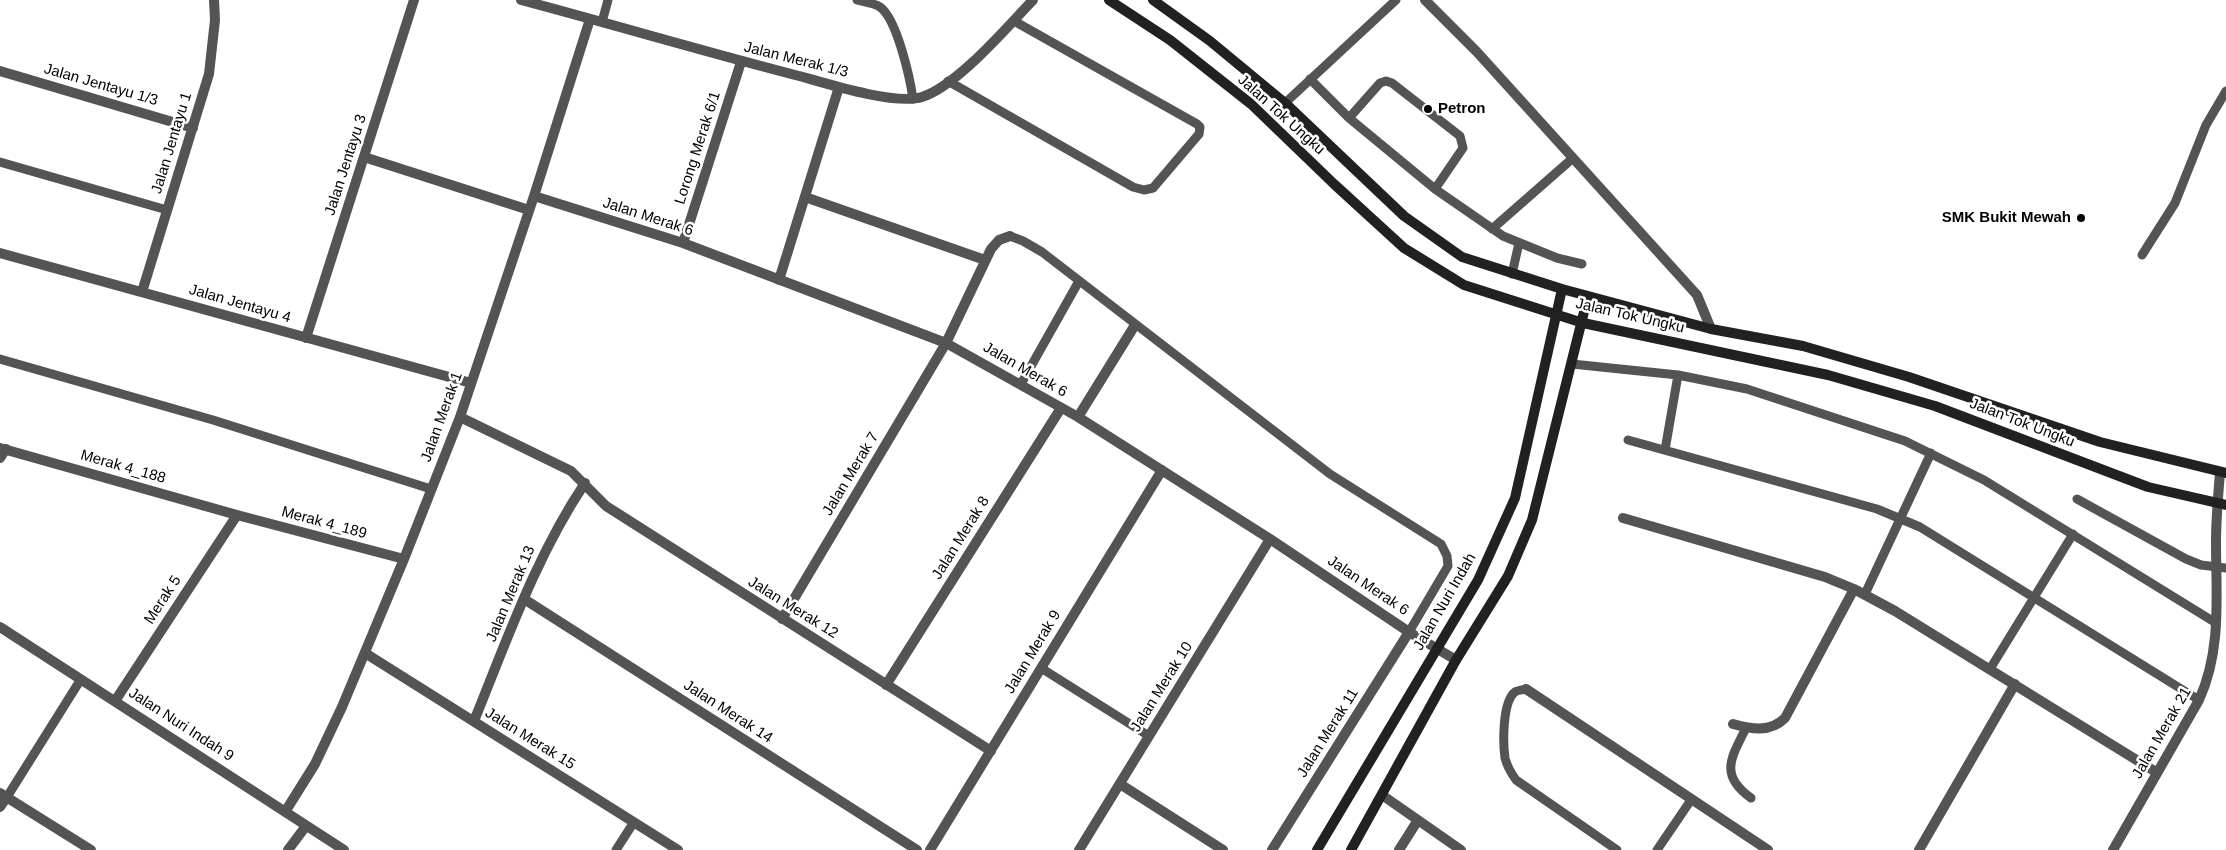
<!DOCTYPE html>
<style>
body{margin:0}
canvas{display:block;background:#fff}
</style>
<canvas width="2226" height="850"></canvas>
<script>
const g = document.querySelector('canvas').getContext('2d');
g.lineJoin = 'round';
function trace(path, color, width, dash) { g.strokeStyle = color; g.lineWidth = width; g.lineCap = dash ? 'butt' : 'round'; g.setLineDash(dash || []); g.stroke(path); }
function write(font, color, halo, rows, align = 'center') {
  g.font = font + ' Helvetica,sans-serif'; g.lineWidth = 5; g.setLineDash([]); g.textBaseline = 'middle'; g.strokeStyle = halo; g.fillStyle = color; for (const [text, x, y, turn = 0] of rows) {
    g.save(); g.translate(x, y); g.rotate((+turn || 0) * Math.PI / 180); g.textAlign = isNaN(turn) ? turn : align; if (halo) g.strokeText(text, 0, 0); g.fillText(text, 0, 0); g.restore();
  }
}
const lane = new Path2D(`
 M857 0C864 2 874 3 880 7 897 19 910 78 913 99
 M602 22 608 0
 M1310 79 1349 118 1435 189 1503 236 1557 258 1582 264
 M948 81 1133 187 1144 190 1153 188 1199 134 1200 127 1197 124 1014 21
 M1285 103 1396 0
 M1349 118 1380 83 1386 81 1392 83 1460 136 1463 148 1435 189
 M0 162 167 210
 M1492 229 1573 158
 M1010 236 1023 241 1042 252 1330 474 1441 544 1447 556 1448 566 1409 632
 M2142 255 2175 203 2206 125 2226 91
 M1512 274 1519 243
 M0 359 213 420 431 489
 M1572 364 1678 375 1747 389 1905 441 1984 480 2216 623
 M1021 384 1079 281
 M1628 440 1877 509 1920 527 2199 700
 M1665 450 1678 375
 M2077 499 2186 559 2201 565 2226 568
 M1865 594 1931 453
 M1041 668 1149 736
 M1990 669 2073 534
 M1526 689C1523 690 1517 690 1515 692 1502 702 1503 744 1505 758 1507 766 1511 773 1516 780L1617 850
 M1746 728C1731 758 1719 775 1751 798
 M7 797 81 679
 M616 850 634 822
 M1657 850 1691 800`);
const street = new Path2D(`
 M521 0C615 25 709 53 803 77 831 85 896 105 922 97 957 86 1007 27 1033 0
 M1425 0 1477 52 1697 295 1711 329
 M0 71 193 128
 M364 157 529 210
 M534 196 683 243 946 343 1078 417 1270 539 1409 632 1456 660
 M805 197 985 260
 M683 243 741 62
 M0 253 471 383
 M779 280 839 87
 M142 292 209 74 215 20 214 0
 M306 338 414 0
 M460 417 571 471 606 506 991 751
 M1078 417 1135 325
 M0 448 237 515 404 559
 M0 458 6 449
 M1623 518 1825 577 1854 589 1895 611 2156 772
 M524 599 917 850
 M782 619 946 343 991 249 999 240 1010 236
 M0 627 344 850
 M365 653 678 850
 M886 685 1061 408
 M1526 689 1768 850
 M115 701 237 515
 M474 721C507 640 536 556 585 483
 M1733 724C1751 729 1770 733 1785 718L1854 589
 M1120 784 1223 850
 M0 793 91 850
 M1382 795 1461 850
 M0 807 7 797
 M285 812 315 764 342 707 404 559 460 417 534 196 590 19
 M288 850 306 826
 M930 850 1162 470
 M1079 850 1270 539
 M1272 850 1409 632
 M1399 850 1418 820
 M1919 850 2015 684
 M2113 850 2199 700C2222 650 2216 595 2216 542 2216 519 2218 496 2220 473`);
const secondary = new Path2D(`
 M1109 0 1170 40 1251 104 1334 184 1404 248 1464 285 1583 323 1828 375 1935 406 2148 487 2226 505
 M1153 0 1210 41 1285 103 1404 216 1462 257 1562 289 1711 329 1803 346 1909 377 2100 442 2226 473
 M1317 850 1478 580 1515 498 1562 289
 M1351 850 1456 660 1508 576 1532 520 1588 296`);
const markers = [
 [1428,109,5,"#000"],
 [2081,218,5,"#000"]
];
const streetNames = [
 ["Jalan Merak 1/3",796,60,14],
 ["Jalan Jentayu 1/3",101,85,16],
 ["Jalan Tok Ungku",1281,115,42],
 ["Jalan Jentayu 1",172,143,-73],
 ["Lorong Merak 6/1",698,148,-72],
 ["Jalan Jentayu 3",346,165,-72],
 ["Jalan Merak 6",648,217,18],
 ["Jalan Jentayu 4",240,304,16],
 ["Jalan Tok Ungku",1630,316,13],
 ["Jalan Merak 6",1025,370,30],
 ["Jalan Merak 1",442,417,-70],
 ["Jalan Tok Ungku",2022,423,21],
 ["Merak 4_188",123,467,16],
 ["Jalan Merak 7",851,474,-59],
 ["Merak 4_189",324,523,15],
 ["Jalan Merak 8",961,538,-58],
 ["Jalan Merak 6",1368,586,34],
 ["Jalan Merak 13",511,594,-67],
 ["Merak 5",163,600,-57],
 ["Jalan Nuri Indah",1445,602,-60],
 ["Jalan Merak 12",793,608,32],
 ["Jalan Merak 9",1033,652,-59],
 ["Jalan Merak 10",1162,687,-58],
 ["Jalan Merak 14",728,712,33],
 ["Jalan Nuri Indah 9",181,725,33],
 ["Jalan Merak 11",1328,733,-58],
 ["Jalan Merak 21",2162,733,-60],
 ["Jalan Merak 15",530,739,32]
];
const poiNames = [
 ["Petron",1438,109],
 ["SMK Bukit Mewah",2071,218,"right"]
];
trace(lane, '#545454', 9);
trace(street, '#545454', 10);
trace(secondary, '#212121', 10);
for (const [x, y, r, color] of markers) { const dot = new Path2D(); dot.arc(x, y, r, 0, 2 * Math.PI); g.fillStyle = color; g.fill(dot); trace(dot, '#fff', 2); }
write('15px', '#000', '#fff', streetNames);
write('bold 15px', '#000', '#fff', poiNames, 'left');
</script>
